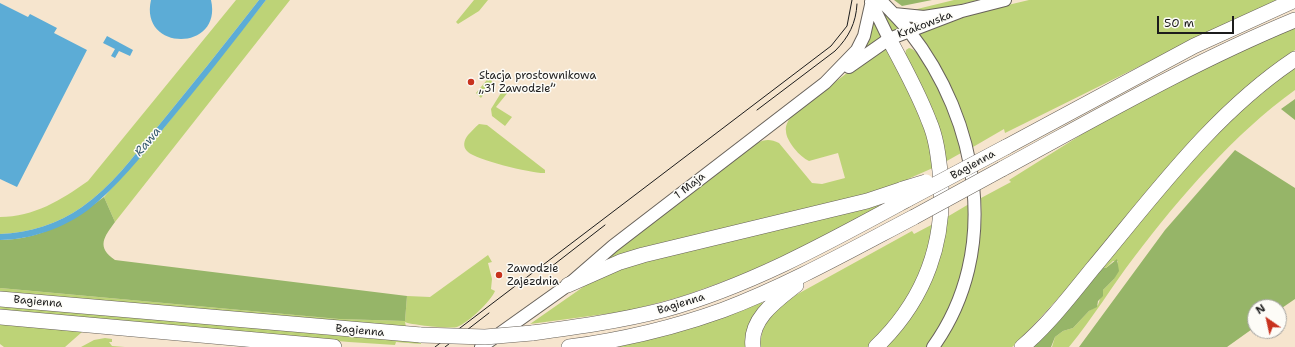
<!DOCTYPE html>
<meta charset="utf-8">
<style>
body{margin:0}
#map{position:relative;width:1295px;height:347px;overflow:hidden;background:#f6e5ce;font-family:"Shantell Sans",sans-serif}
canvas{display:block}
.north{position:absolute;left:1247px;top:299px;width:40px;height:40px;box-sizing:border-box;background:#fdfcf7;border:1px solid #a3a29f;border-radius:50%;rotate:326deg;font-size:11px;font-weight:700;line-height:16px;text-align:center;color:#1c1c1c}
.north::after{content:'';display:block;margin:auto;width:14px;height:18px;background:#c8321e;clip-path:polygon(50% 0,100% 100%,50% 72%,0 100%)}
.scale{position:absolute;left:1157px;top:16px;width:77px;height:18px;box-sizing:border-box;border:2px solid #1c1c1c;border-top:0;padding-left:5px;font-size:12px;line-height:14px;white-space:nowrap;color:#1c1c1c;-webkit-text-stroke:3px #fdfcf7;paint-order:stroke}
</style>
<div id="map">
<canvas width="1295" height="347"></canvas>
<div class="north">N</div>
<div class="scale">50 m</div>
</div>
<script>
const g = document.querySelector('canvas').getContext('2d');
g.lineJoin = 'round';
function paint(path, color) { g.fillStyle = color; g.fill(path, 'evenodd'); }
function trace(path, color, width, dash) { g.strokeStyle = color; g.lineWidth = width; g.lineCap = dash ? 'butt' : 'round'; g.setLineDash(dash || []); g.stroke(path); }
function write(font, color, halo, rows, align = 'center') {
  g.font = font + ' "Shantell Sans",sans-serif'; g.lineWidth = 3; g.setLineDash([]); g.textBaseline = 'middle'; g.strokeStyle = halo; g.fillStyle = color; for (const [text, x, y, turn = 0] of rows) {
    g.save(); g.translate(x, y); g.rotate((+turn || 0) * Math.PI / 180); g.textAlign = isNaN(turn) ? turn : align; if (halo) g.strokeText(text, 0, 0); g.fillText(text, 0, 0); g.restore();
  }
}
const green = new Path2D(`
 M236 0H259C225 44 190 87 155 130 133 157 111 187 82 207 58 224 29 233 0 234V217C34 217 61 200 88 181Z
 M266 0H290L115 222 104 197 155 139Z
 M474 0H488L479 11 458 24 456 22Z
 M954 0H978L922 14 905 12Z
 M1029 0H1280C1187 41 1097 88 1005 133L1004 129 973 147C961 106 943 66 917 33L966 15Z
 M880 8H881L900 29 892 33Z
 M873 18 884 35 864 51 862 49Z
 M1295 27V50L1266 72 1018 342 1012 347H940C970 304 984 250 981 198L1011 182 1009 180 1092 128 1177 81Z
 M889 46 930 139 935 167 908 179V182L897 187 606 261V259L757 143C765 139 771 139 779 143L812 183 822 184 845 178 838 153 809 161C800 157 786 141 786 131 785 126 788 121 791 116L860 63Z
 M909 48C927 50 959 135 961 153L945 162 905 56 906 50Z
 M1295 66V90C1234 134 1180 197 1135 256 1112 286 1093 318 1069 347H1052L1055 337 1063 331 1073 328 1089 311 1098 305 1103 290 1114 279 1118 261H1113L1106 268 1102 267C1135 226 1168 185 1204 147 1232 117 1264 92 1295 66Z
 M491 75C495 84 486 91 481 98L476 93Z
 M509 87V91L496 107 512 117 505 126 492 116 491 109 504 88Z
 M479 124 487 125 545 170V173C534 174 476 160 468 152 462 147 464 140 468 135 472 131 475 127 479 124Z
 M878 204 880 207 792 252 739 276 683 296 628 311 530 324 586 285 627 266Z
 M969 204C969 217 970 232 968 245 961 282 948 316 926 347H885L947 217Z
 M935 223 928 258 907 301 869 347H759L765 321 785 301 912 231 914 234Z
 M488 255 492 262 488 263 492 279 491 289 495 291C491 301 468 323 457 327 451 329 411 325 405 322L406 327 0 292V288L339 319 405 321 407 296 430 297Z
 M761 302 763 303 748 347H616C666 336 714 321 761 302Z
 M0 305 322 334 421 341V344L396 342 395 345 349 342 0 311Z
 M0 323 82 331V332L65 347H4L0 344Z
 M105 338 112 339V342H109L112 346 125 347H81L94 340Z`);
const forest = new Path2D(`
 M894 0H932L902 6Z
 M1295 99V120L1281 109Z
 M1235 150 1295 188V299L1279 310V307H1255V327L1227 347H1079L1165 230Z
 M104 197 115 222C104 237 96 247 115 260L407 296 405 321 339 319 0 288V240C40 240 73 220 104 197Z
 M1117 259 1119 271 1114 279 1103 290V296L1098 301 1097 307 1089 311 1073 328 1063 331 1055 337 1051 347H1031L1102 267 1106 268Z`);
const water = new Path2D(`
 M151 0H211C223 52 139 52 151 0Z
 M259 0H266C233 43 199 86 164 128 141 157 117 187 88 210 64 228 30 240 0 240V234C29 233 58 224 82 207 111 187 133 157 155 130 190 87 225 44 259 0Z
 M0 3 28 17 30 14 57 28 54 33 87 50 17 187 0 179Z
 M107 36 133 50 130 56 119 51 115 58 111 56 115 49 103 43Z`);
const minor = new Path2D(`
 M880 0C890 10 900 20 909 31 979 120 1002 251 933 347
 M871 2 889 39
 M894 14 924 17 962 11 1005 0
 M849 67 889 39 962 11
 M481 347 568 285 613 246 825 83 857 50 864 36 871 5`);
const major = new Path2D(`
 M1006 147 1194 46 1295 0
 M1002 169C1098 117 1193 62 1295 20
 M568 285 620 262 643 255 867 201 903 189
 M0 299 421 335
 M0 317 334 347
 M532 333C576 327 620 321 663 310 750 286 829 242 908 199
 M569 347C622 340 673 328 723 310 789 285 851 250 914 217
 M753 347C749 319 777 300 796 285
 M876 347C926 299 947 239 940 171 938 154 936 137 929 121 918 92 903 65 889 39
 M1022 347C1049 324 1071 295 1093 268 1155 194 1214 113 1295 59`);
const tram = new Path2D(`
 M757 110 835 51C849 37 856 23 857 4
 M547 270 605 225
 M435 347 831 46 847 26 852 0
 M445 347 489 313`);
const majorBridge = new Path2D(`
 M903 189 926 182
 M908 199 1006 147
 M914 217 1002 169
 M421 335 485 337 532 333`);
const markers = [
 [471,82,4,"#c8321e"],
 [499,275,4,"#c8321e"]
];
const streetNames = [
 ["Krakowska",925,25,-21],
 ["Bagienna",973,165,-29],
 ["1 Maja",690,186,-38],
 ["Bagienna",38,302,5],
 ["Bagienna",681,304,-17],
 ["Bagienna",360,331,5]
];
const poiNames = [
 ["Stacja prostownikowa",479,76],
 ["„31 Zawodzie”",479,89],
 ["Zawodzie",507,269],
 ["Zajezdnia",507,282]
];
const waterNames = [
 ["Rawa",148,142,-50]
];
paint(green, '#bdd377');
paint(forest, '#96b568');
paint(water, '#5cacd6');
trace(minor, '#68625a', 14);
trace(major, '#68625a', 16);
trace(minor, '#fff', 12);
trace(major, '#fff', 15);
trace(tram, '#1c1c1c', 1);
trace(majorBridge, '#68625a', 16, []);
trace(majorBridge, '#fff', 15);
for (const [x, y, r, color] of markers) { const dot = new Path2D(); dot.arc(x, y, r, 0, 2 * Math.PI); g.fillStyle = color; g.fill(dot); trace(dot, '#fdfcf7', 1.5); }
write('11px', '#1c1c1c', '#fdfcf7', streetNames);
write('11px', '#1c1c1c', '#fdfcf7', poiNames, 'left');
write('italic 12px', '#395d70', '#fdfcf7', waterNames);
</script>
